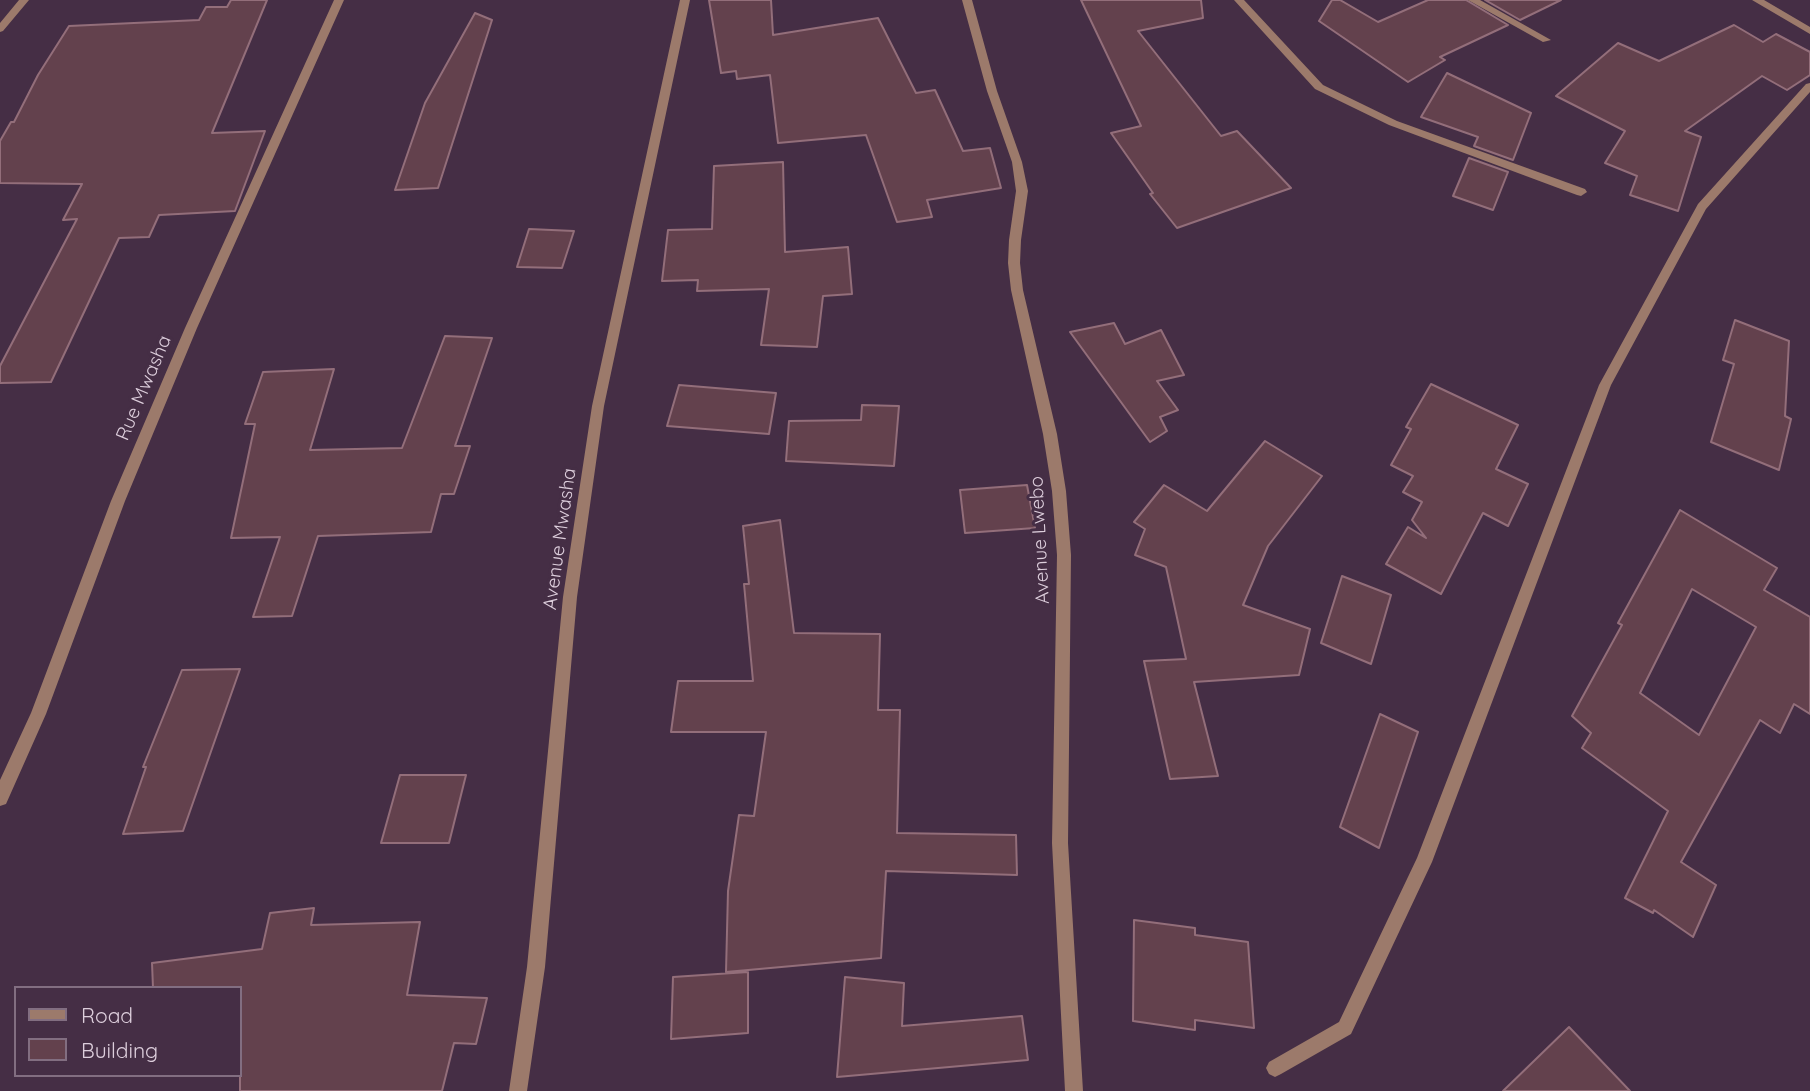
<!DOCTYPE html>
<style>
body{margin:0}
#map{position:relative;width:1810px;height:1091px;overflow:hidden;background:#452e45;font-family:Quicksand,sans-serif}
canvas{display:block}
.legend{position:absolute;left:14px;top:986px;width:228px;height:91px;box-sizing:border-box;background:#452e45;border:2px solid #826e81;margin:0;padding:9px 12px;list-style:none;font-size:21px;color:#ddcedc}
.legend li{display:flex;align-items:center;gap:14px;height:35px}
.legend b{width:35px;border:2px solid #826e81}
</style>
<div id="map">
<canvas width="1810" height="1091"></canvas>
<ul class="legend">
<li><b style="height:9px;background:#9c7a6b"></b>Road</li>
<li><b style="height:19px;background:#63414d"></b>Building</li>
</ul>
</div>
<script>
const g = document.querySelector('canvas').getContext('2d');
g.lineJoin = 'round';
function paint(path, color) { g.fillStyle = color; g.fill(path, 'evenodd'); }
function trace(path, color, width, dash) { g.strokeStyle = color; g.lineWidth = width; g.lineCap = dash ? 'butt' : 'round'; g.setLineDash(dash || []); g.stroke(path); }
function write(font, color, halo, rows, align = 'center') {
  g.font = font + ' Quicksand,sans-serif'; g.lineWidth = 6; g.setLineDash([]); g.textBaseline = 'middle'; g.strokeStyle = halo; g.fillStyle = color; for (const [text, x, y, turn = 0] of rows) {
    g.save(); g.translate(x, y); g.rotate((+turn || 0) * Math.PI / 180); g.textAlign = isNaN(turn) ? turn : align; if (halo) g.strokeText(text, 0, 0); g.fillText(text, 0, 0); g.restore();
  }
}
const building = new Path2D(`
 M231 0H267L212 133 265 131 235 211 159 215 149 237 119 238 51 382 0 383V366L77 219 63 220 82 184 0 183V141L11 122H14L38 75 69 26 199 20 206 7H227Z
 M709 0H771L773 35 878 18 916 93 935 90 963 151 990 148 1001 188 927 200 932 217 897 222 866 135 778 143 770 75 737 79 736 71 721 73Z
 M1081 0H1201L1203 18 1138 31 1221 136 1237 131 1291 188 1177 228 1150 194 1153 193 1111 133 1141 126Z
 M1332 0H1340L1378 22 1428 0H1466L1508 25 1440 57 1445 60 1408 82 1319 21Z
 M1485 0H1561L1520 20Z
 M475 13 492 20 438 188 395 190 425 103Z
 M1734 25 1763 42 1776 34 1810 52V75L1787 90 1762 76 1685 131 1701 137 1678 211 1630 195 1637 176 1605 163 1625 131 1556 96 1618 43 1659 61Z
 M1447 73 1531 113 1513 160 1474 146 1478 137 1421 117Z
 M1469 158 1508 172 1493 210 1453 196Z
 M783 162 785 252 848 247 852 294 823 296 817 347 761 345 769 289 697 291 698 280 662 281 668 230 712 229 714 166Z
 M529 229 574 231 562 268 517 267Z
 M1735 320 1789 341 1785 416 1791 419 1779 470 1711 442 1734 364 1723 360Z
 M1114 323 1125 344 1161 330 1184 375 1157 381 1178 410 1160 417 1167 431 1150 442 1070 332Z
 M445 336 492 338 455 446H470L454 494H441L431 532 318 536 292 616 253 617 280 537 231 538 255 424H245L263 372 334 369 310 450 402 448Z
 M1431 384 1518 425 1496 469 1528 484 1508 526 1483 513 1441 594 1386 564 1408 527 1426 538 1412 520 1422 502 1403 492 1413 476 1391 465 1411 429 1406 427Z
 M679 385 776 393 769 434 667 426Z
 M862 405 899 406 894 466 786 461 789 421 861 420Z
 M1265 441 1322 476 1268 546 1243 605 1310 629 1299 675 1194 682 1218 776 1170 779 1144 661 1186 659 1166 567 1135 555 1145 529 1134 522 1164 485 1207 511Z
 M1027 485 1035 528 965 533 960 490Z
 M1680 510 1777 568 1764 590 1810 617V714L1794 704 1780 733 1760 720 1681 862 1716 885 1693 937 1654 910 1653 913 1625 898 1668 811 1582 748 1591 733 1572 716 1622 625 1618 623ZM1692 589 1756 627 1699 735 1640 693Z
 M780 520 794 633 880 634 878 710H900L897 833 1016 835 1017 875 886 871 881 958 726 972 728 891 739 815 754 816 766 732H671L678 681H753L744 584H749L743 526Z
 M1342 576 1391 595 1371 664 1321 643Z
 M240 669 183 831 123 834 146 767H143L182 670Z
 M1380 714 1418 732 1379 848 1340 827Z
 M400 775H466L449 843H381Z
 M314 908 311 925 420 922 407 995 487 998 476 1044 454 1043 442 1091H240V988H153L152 963 262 949 270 913Z
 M1134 920 1195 928V935L1248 942 1254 1028 1195 1020V1030L1133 1021Z
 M748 972V1033L671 1039 673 977Z
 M845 977 904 983 902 1026 1022 1016 1028 1060 837 1077Z
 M1569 1027 1630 1091H1503Z`);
const street = new Path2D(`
 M19 0H29L3 31 0 32V23Z
 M334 0H344L197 328 125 501 46 714 6 804 0 806V780L31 713 111 501 185 328Z
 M680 0H690L604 406 577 597 545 967 527 1091H509L527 967 563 597 592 406Z
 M962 0H972L997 91 1022 162 1028 191 1021 240 1020 263 1023 290 1057 434 1066 491 1071 555 1068 843 1083 1091H1065L1052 843 1057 555 1052 491 1043 434 1011 290 1008 263 1009 240 1016 191 1012 162 987 91Z
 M1234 0H1244L1323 85 1397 121 1585 189 1587 192 1581 196 1577 195 1389 125 1315 89Z
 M1468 0H1480L1551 40 1543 42Z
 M1752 0H1764L1810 27V34Z
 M1810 83V92L1706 209 1611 385 1432 862 1351 1034 1281 1074 1275 1077 1269 1074 1266 1068 1269 1062 1339 1022 1417 858 1599 385 1698 204 1806 84Z`);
const streetNames = [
 ["Rue Mwasha",144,388,-67],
 ["Avenue Mwasha",560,539,-82],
 ["Avenue Lwebo",1040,540,-93]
];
paint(building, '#63414d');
trace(building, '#936e7a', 2);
paint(street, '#9c7a6b');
write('19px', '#ddcedc', '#452e45', streetNames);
</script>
